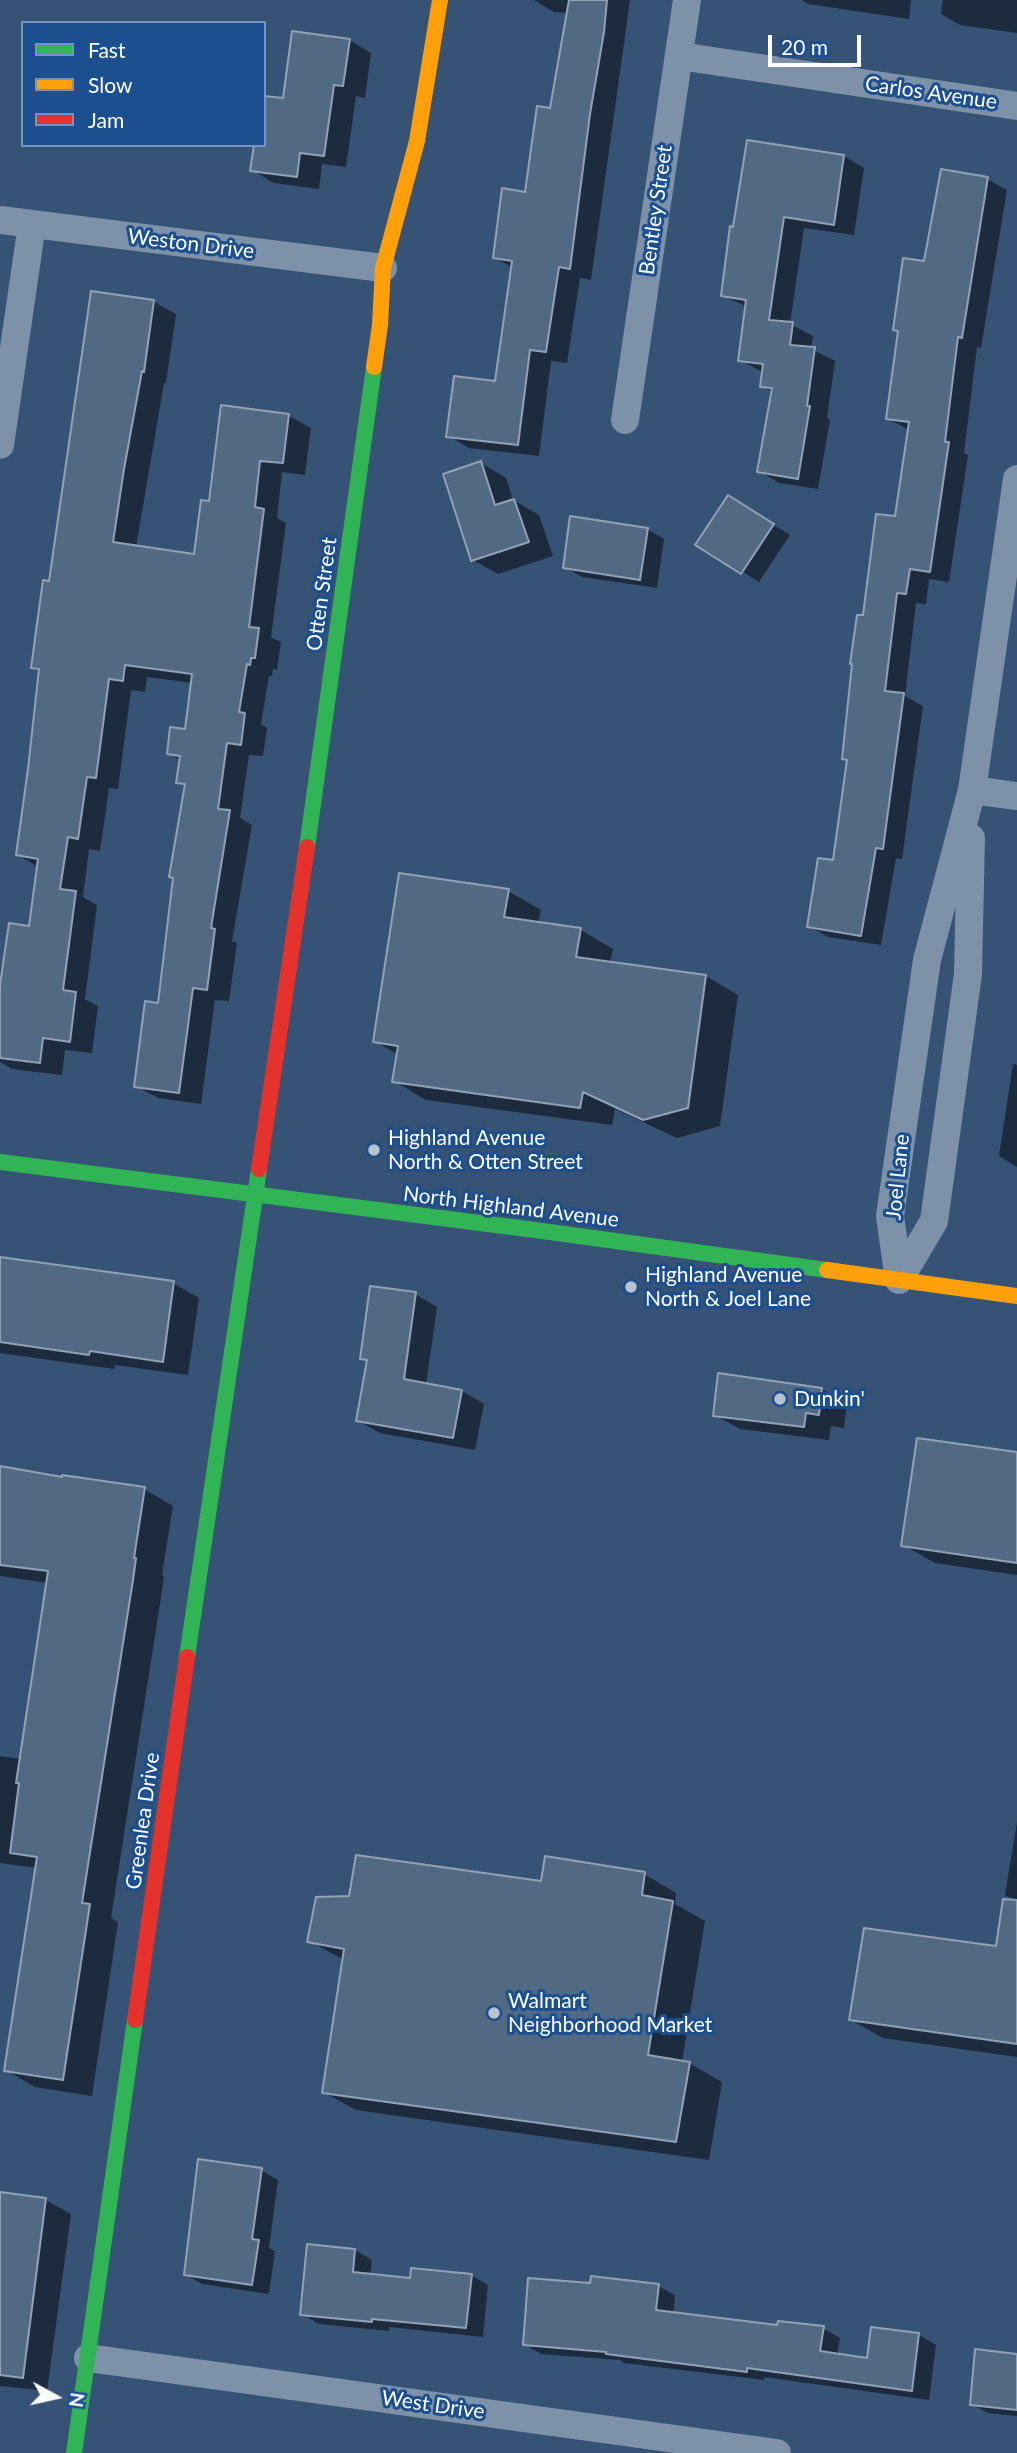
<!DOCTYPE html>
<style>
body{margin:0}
#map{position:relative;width:1017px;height:2453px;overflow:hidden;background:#365274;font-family:Lato,sans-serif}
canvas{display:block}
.legend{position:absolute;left:21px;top:21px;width:245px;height:126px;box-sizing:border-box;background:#1b4f8f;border:2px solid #7695bc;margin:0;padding:9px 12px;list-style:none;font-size:21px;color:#fff}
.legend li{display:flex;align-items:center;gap:14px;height:35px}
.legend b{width:35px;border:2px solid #7695bc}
.north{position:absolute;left:21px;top:2362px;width:70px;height:70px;-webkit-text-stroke:5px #1b4f8f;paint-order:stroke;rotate:98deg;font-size:19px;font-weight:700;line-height:28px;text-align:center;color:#fff}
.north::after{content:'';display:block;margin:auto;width:24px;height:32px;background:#fff;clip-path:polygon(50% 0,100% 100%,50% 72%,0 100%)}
.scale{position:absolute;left:768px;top:35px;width:93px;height:32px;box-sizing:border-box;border:4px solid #fff;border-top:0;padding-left:9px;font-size:21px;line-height:24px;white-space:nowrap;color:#fff;-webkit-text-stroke:5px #1b4f8f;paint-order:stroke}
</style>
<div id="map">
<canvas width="1017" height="2453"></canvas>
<ul class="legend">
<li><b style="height:9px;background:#30b455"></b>Fast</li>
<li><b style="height:9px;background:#ff9f0a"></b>Slow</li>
<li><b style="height:9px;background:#e5322d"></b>Jam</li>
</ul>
<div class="north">N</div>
<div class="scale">20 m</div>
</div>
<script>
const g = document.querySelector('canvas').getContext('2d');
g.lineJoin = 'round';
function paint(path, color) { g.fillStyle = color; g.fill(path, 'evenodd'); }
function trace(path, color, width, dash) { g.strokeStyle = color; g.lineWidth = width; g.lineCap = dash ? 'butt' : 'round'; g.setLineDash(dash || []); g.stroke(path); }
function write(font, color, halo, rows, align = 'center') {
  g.font = font + ' Lato,sans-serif'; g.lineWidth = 6; g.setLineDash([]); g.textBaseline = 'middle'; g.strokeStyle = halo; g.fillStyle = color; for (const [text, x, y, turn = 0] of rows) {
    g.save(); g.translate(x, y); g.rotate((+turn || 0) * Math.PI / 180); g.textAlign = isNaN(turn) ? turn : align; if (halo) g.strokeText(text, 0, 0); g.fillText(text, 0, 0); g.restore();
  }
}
const shadow = new Path2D(`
 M534 0H630L591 280 580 278 567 363 551 361 539 456 469 448 448 436 496 383 513 268 494 257 526 194 551 110 569 13 554 12Z
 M802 0H911L909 19 808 4Z
 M943 0H1017V33L960 25 941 14Z
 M349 40 371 53 365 98 356 96 346 167 322 164 319 189 274 183 252 170 284 100Z
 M748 142 844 156 864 168 854 235 804 228 790 324 813 336 811 349 835 361 827 418 830 420 818 489 779 483 759 471 773 392 762 386 764 373 740 360 747 307 722 295Z
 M987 179 1007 190 981 348 977 347 964 453 968 455 949 582 929 579 926 604 916 603 905 696 923 706 902 859 896 858 881 945 828 937 808 926 834 862 848 761 843 758 864 617 897 518 909 430 888 419 900 332 894 329 926 263Z
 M93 293 154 302 176 314 166 383H164L136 547 195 556 211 503 289 416 311 428 305 475 282 472 277 518 286 523 271 637 281 642 277 670 273 669 272 676H269L261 724 267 728 263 756 249 755 240 818 252 825 232 941 237 943 229 1001 215 1000 201 1104 158 1098 136 1086 159 1005 186 787 178 782 181 761 168 753 186 731 193 683 147 677 145 692 131 690 118 789 109 788 100 851 89 849 83 897 97 905 85 999 98 1006 92 1053 65 1050 62 1075 12 1069 0 1062V984H2L31 928 38 867 18 855 41 672 32 667 50 583Z
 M481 463 506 478 513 500 539 515 553 556 498 574 473 560Z
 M745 507 790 535 759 582 698 544Z
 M647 529 664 539 657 588 582 577 565 567Z
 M508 891 541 910 538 924 581 930 613 949 610 964 706 976 738 995 720 1126 677 1138 615 1109 612 1125 426 1100 394 1081 398 1055 375 1041Z
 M1013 1064 1017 1065V1167L999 1156Z
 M0 1258 173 1283 199 1298 188 1375 115 1365 114 1369 0 1353Z
 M415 1294 437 1307 426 1385 462 1391 484 1404 475 1450 380 1433 358 1421 368 1361 362 1358Z
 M822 1389 847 1404 844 1428 831 1426 829 1440 740 1429 715 1415Z
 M1017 1454V1575L935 1563 903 1545Z
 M0 1469 144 1489 173 1506 162 1575 164 1577 161 1597 111 1918 118 1922 92 2096 35 2087 6 2070 37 1868 0 1863V1756L21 1759 48 1583 0 1576Z
 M1017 1822V1901L1005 1895Z
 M644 1874 676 1893 675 1904 705 1921 682 2062 689 2063 722 2082 709 2160 356 2110 323 2092 344 1960 309 1941 542 1883Z
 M997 1947H1017V2057L883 2038 851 2020Z
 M261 2170 278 2180 269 2248 275 2251 269 2294 202 2284 185 2274Z
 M0 2193 46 2200 71 2214 47 2391 0 2386Z
 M355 2250 372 2260 370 2276 411 2280 471 2275 488 2285 483 2337 389 2327V2331L319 2324 302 2314Z
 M591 2285 658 2286 675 2295 673 2314 778 2327 823 2328 840 2338 837 2356 869 2360 919 2335 936 2345 929 2400 764 2377V2380L624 2363 620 2360 541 2354 524 2344Z
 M1017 2356V2416L988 2413 971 2404Z`);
const building = new Path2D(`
 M569 0H607L604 32 590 114 570 269 559 267 546 352 530 350 518 445 446 437 454 376 495 381 512 261 493 258 502 188 525 192 537 106 550 108Z
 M292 31 350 39 343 86 334 85 324 156 300 153 297 177 250 171 254 145H264V96L283 98Z
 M747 140 844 155 834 225 784 217 769 320 793 322 790 345 815 347 807 406H810L798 479 757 472 772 388 760 387 763 364 738 361 746 300 721 296 730 226 733 227Z
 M941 169 988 177 962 338 958 337 945 442H949L930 572 910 569 906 594 897 593 885 691 904 693 883 849 876 848 861 936 807 927 818 858 833 860 847 760 842 759 852 664H850L857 615H863L876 514 895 516 909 422 886 419 898 331 893 330 903 258 924 261Z
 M91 291 154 300 144 372 142 371 124 469 113 542 194 554 201 500 209 501 221 405 289 414 283 463 260 461 255 507 264 509 249 627 259 628 255 658H251L250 665 247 664 239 712 245 713 241 745 227 743 218 809 230 810 211 928 215 929 207 990 193 988 179 1093 134 1087 145 1001 158 1003 173 878 169 877 185 784 176 783 180 756 167 754 170 727 185 729 192 674 125 665 123 681 109 679 96 778 87 777 78 839 68 837 60 889 76 891 63 990 76 992 70 1042 43 1038 40 1063 0 1058V985L9 923 29 926 38 859 16 855 28 769 39 669 31 668 43 580 49 581Z
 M481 461 495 505 514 499 529 542 471 561 443 474Z
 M728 495 774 524 741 574 695 545Z
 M570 516 648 528 640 580 563 568Z
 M399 873 509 889 504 917 581 928 576 957 706 975 688 1108 643 1120 583 1092 580 1108 392 1082 398 1046 373 1042Z
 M0 1257 174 1281 163 1362 90 1351 89 1355 0 1342Z
 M370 1286 416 1292 404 1379 462 1390 453 1438 356 1421 367 1360 360 1359Z
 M718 1373 822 1388 819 1415 806 1413 804 1427 713 1416Z
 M917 1438 1017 1452V1563L901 1546Z
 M0 1466 62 1477V1475L145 1487 134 1558H136L133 1580 82 1903 90 1904 63 2080 4 2071 37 1857 10 1853 19 1783H16L48 1571 0 1565Z
 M356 1855 541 1881 545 1856 645 1872 642 1895 673 1901 648 2055 690 2062 676 2142 322 2093 344 1949 307 1942 316 1897 349 1896Z
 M1003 1899 1017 1900V2044L849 2020 864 1928 996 1946Z
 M198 2159 262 2168 252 2239 259 2240 252 2285 184 2275Z
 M0 2192 46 2198 23 2378 0 2375Z
 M307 2244 355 2249 353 2272 410 2278 411 2268 472 2274 466 2328 372 2319V2322L300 2315Z
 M591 2276 659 2284 656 2310 777 2325 778 2321 824 2326 820 2351 867 2358 871 2327 919 2333 912 2391 747 2368V2372L606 2354V2352L523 2345 528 2278 590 2283Z
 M975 2349 1017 2354V2410L970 2405Z`);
const street = new Path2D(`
 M679 56 1017 106
 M0 220 383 268
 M625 420 687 0
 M0 445 32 224
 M972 790 1017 796
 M899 1280 890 1216 927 960 972 790 1017 479
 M899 1280 934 1221 968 974 971 838
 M88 2358 777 2453`);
const fast = new Path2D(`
 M307 847 374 367
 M0 1162 535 1230 827 1270
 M187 1657 259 1169
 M74 2453 135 2020`);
const slow = new Path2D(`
 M374 367 380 325 383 268 417 141 440 0
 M827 1270 1017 1296`);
const jam = new Path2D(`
 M259 1169 307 847
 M135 2020 187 1657`);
const markers = [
 [374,1150,7,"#b9c2ce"],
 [631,1287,7,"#b9c2ce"],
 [780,1399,7,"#b9c2ce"],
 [494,2013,7,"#b9c2ce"]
];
const streetNames = [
 ["Carlos Avenue",931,93,8],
 ["Bentley Street",656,210,-82],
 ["Weston Drive",191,244,7],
 ["Otten Street",322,594,-82],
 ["Joel Lane",898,1177,-84],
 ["North Highland Avenue",511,1207,7],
 ["Greenlea Drive",143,1821,-82],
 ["West Drive",433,2405,8]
];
const poiNames = [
 ["Highland Avenue",388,1138],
 ["North & Otten Street",388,1162],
 ["Highland Avenue",645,1275],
 ["North & Joel Lane",645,1299],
 ["Dunkin'",794,1399],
 ["Walmart",508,2001],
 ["Neighborhood Market",508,2025]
];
paint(shadow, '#0007');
paint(building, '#526984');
trace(building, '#92a2b6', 2);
trace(street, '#7d92a8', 28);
trace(fast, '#30b455', 16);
trace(slow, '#ff9f0a', 16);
trace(jam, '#e5322d', 16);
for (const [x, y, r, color] of markers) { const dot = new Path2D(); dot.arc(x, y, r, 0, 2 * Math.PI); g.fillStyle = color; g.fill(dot); trace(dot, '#1b4f8f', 2.5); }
write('21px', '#fff', '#1b4f8f', streetNames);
write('21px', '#fff', '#1b4f8f', poiNames, 'left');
</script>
